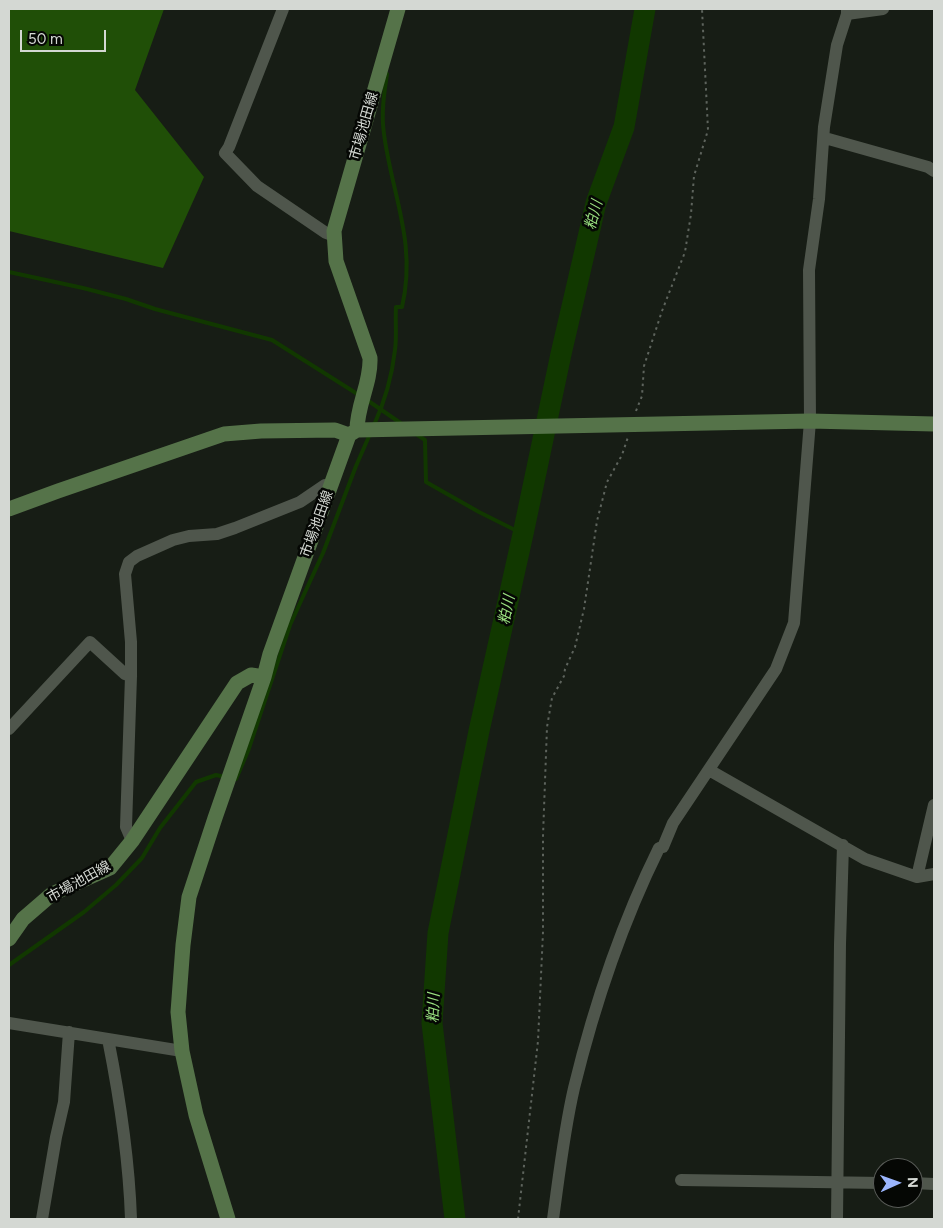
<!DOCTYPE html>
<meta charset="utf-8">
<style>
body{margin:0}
#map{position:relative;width:943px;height:1228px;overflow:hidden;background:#171d15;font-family:Figtree,sans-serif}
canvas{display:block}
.frame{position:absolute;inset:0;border:10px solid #d4d8d3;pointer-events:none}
.north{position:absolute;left:873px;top:1158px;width:50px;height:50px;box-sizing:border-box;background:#050704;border:1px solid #585b57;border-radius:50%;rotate:88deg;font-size:14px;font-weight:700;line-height:20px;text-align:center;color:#d4d8d3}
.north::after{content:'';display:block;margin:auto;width:18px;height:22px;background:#9bb5fd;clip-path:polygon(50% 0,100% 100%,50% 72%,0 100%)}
.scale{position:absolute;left:20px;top:30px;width:86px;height:22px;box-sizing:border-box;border:2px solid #d4d8d3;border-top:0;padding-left:6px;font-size:15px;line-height:18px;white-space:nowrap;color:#d4d8d3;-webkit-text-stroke:4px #050704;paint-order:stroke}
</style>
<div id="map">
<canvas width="943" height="1228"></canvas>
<div class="frame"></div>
<div class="north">N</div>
<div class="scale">50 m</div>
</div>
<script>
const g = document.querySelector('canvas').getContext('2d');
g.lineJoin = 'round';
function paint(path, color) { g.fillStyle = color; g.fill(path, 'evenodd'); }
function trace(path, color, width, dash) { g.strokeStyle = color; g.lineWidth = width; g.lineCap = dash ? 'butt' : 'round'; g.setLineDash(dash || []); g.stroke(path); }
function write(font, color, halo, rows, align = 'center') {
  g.font = font + ' Figtree,"Noto Sans JP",sans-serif'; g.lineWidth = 5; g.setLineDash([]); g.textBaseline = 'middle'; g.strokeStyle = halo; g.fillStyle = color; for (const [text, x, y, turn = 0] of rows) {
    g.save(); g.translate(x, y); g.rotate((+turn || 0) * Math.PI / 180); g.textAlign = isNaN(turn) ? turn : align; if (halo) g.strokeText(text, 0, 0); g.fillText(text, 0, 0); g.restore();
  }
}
const green = new Path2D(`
 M9 9H164L135 90 204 177 163 268 9 231Z`);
const stream = new Path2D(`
 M9 272 83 288 126 299 155 309 272 340 359 395
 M367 400 402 424
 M374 425C385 401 392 376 395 350 397 336 395 321 396 307H402C417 243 392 195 384 134 381 114 384 94 387 74
 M416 434 425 440 426 482 479 512 523 534
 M232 779H236L248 751 290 625 323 553 356 466 370 434
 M9 965 84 912 116 885 142 858 160 828 196 782 216 775 225 777`);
const river = new Path2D(`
 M455 1219 432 1023 438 933 479 731 523 534 561 354 596 203 624 127 645 9`);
const path = new Path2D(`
 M636 411 642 396 644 366 662 311 685 252 691 214 694 176 708 130 702 9
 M518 1219 538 1041 543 932V836L547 727 552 698 564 676 565 669 575 647 584 609 597 521 607 482 622 455 628 437`);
const street = new Path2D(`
 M283 9 229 147 225 153 257 186 326 233 334 236
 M847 14 883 9
 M825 138 928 167 934 171
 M9 729 90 642 125 674 131 676
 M709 770 865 859 917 877 934 874
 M132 841 126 827 131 676V642L125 574 129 562 137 556 173 540 189 536 217 534 235 528 300 502 325 485H331
 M917 877 934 805
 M9 1023 182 1051
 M108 1039C120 1099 129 1159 131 1219
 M681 1180 883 1183
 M913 1183 934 1184
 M42 1219 56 1137 64 1102 69 1032
 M553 1219C559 1176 564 1131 574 1088 594 1006 622 923 659 848L663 847 673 823 776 669 794 623 810 421 809 270 819 199 824 127 837 45 847 14V9
 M837 1219 840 944 843 845`);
const secondary = new Path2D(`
 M357 430 810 421 934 424
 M9 509 58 491 224 434 261 431 335 430 349 435
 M9 939 23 919 52 894 110 868 132 841 237 683 251 675 264 677 270 654 349 435 357 430C357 405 371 383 370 358L336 261 334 231 398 9
 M228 1219 196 1115 182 1051 178 1012 183 945 189 897 215 818 264 677`);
const streetNames = [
 ["市場池田線",364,126,-74],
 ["市場池田線",317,524,-70],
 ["市場池田線",79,882,-29]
];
const waterNames = [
 ["粕川",594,215,-75],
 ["粕川",507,610,-78],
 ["粕川",434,1008,-88]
];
paint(green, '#204f07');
trace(stream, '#113800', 4);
trace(river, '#113800', 21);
trace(path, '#5e645d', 2, [2.5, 4]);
trace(street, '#4f564c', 12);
trace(secondary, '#557349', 15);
write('14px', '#d4d8d3', '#050704', streetNames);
write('italic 15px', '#9ae180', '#050704', waterNames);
</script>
